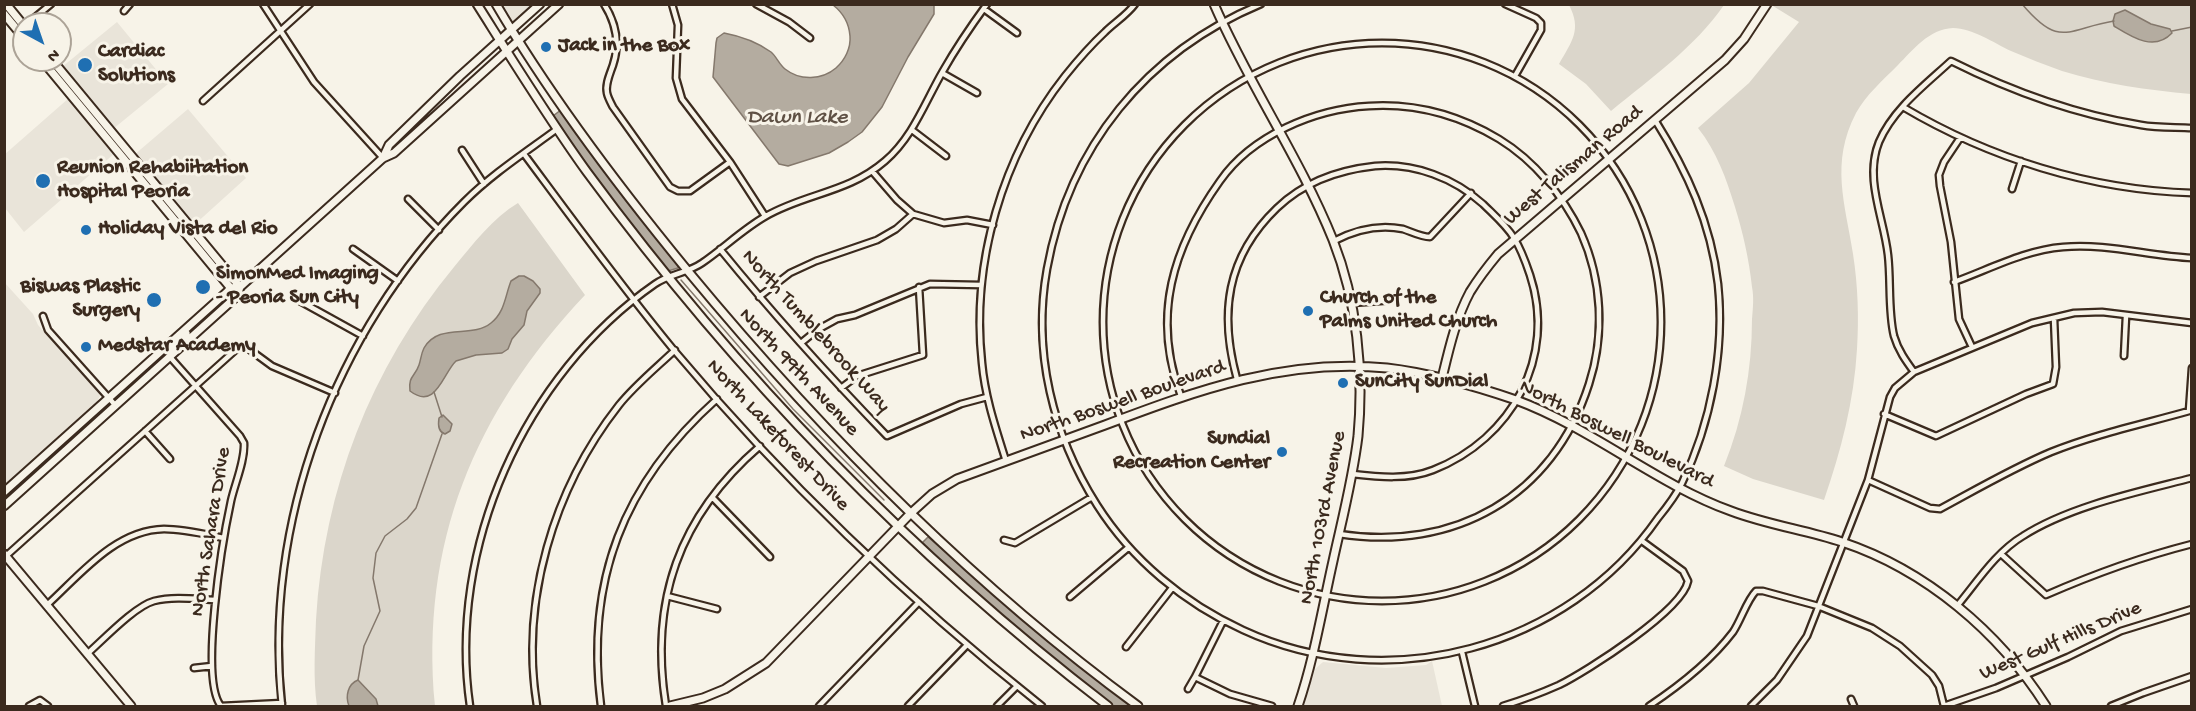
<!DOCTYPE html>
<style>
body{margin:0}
#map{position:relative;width:2196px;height:711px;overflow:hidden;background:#f7f3e8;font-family:"Gochi Hand",sans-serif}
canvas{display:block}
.frame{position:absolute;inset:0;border:6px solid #3b2a1e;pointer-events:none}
.north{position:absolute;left:12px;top:12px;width:60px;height:60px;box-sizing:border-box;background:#f7f3e8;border:2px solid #aca397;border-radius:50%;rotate:140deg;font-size:16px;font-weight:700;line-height:24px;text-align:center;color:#3b2a1e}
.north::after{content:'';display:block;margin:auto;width:21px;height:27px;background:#1f6fb2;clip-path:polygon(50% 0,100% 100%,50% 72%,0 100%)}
</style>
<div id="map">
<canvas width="2196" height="711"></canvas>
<div class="frame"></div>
<div class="north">N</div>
</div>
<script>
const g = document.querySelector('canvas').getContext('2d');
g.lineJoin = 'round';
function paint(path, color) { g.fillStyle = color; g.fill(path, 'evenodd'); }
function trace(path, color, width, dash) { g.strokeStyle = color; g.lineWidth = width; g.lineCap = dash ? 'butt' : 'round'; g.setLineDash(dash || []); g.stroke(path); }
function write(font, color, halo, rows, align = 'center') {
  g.font = font + ' "Gochi Hand",sans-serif'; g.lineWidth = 6; g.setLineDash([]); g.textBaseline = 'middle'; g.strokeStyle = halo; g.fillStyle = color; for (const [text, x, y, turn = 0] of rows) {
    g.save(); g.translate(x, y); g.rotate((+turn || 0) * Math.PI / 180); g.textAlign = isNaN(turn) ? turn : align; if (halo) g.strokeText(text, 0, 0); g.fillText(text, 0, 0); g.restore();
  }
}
const built = new Path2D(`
 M499 5H535L521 18 513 22 507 18Z
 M117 22 168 84 113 129 62 67Z
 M69 98 115 153 24 232 5 208 4 155Z
 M188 109 246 178 193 226 134 155Z
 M4 282 33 314 38 325 99 393 100 396 95 405 5 487Z
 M1432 661 1442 706H1303L1315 669 1323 662 1386 668 1426 665Z`);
const green = new Path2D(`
 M1569 5H1724C1695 47 1651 78 1611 111L1586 84 1559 64C1572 41 1582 30 1569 5Z
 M1773 5H2191V94C2148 90 2104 84 2062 71 2045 65 2028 58 2011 51 1994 43 1972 28 1953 28 1929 29 1913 50 1898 65 1883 80 1866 95 1856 113 1830 163 1845 203 1853 254 1858 286 1859 318 1857 349 1854 401 1841 451 1824 500L1753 479 1724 466C1743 419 1752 370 1752 319 1753 308 1754 297 1752 287 1749 259 1743 233 1735 207 1726 178 1717 152 1698 128L1749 83 1799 22 1773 6Z
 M518 203 585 295C474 413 420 543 435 706H317C313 678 315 649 316 620 324 489 370 369 454 267 473 244 493 218 518 203Z`);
const water = new Path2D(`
 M934 5V14L908 57 882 107 862 132 848 142 829 153 788 166 779 164 713 77 716 43 717 38 724 33C740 36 757 42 771 52 776 56 779 64 785 69 800 81 822 80 836 68 845 60 851 48 850 36 849 23 842 12 833 5Z
 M2125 10 2151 24 2170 29 2172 33C2154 52 2132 37 2114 26L2113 21 2115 14Z
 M562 109 678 265V268L668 271 605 190 553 116Z
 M519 276H524L533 281 540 289V293L527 311 524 325 512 339 508 349 502 353 476 355 456 361C443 373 436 411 410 391 408 376 415 377 419 365 421 359 421 354 424 348 439 322 472 339 491 323 505 312 505 296 511 281Z
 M443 415 452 424 450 431 445 434C438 432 438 424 439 418Z
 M928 537 1070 657 1133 706H1113L1006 620 921 544Z
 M358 680 376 699 378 706H349C345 696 348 684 358 680Z`);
const stream = new Path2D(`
 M2022 4C2060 49 2066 29 2114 21
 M2172 31 2192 27
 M681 280 793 409 884 500
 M434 392 442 417
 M358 680 364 646 380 611 373 578 376 553 385 536 407 519 416 508 442 434`);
const street = new Path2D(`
 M263 4 314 82 383 158
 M604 4C616 23 620 44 613 65 610 74 605 84 607 93 608 98 611 103 613 107L670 187 678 191H690L730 162
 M672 4 678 25 676 78 682 99 730 162 765 216
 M756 4 789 22 810 38
 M1261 4C1146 52 1069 147 1047 269 1032 352 1053 435 1097 505 1132 560 1184 603 1243 630 1388 697 1567 649 1658 518 1667 507 1676 495 1682 483 1711 423 1725 350 1718 284 1711 223 1687 171 1655 120
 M1505 4 1536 18 1541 23V30L1515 76
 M984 9 1017 33
 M124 11 130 4
 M27 24 51 4
 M1103 322a279 279 0 1 1 558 0a279 279 0 1 1-558 0Z
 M942 73 977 93
 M203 101 310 4
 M1903 107C1989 158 2090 190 2192 193
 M912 130 946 156
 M1960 138 1944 162 1939 175 1940 186 1951 242 1959 319 1972 347
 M462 150 484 184
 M524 154C573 220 621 286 673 349 783 480 908 600 1042 706
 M872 171 897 200 913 214 944 223 967 220 993 225
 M2012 189 2021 161
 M408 199 439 230
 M1334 241C1355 230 1378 224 1403 229 1412 232 1421 237 1430 237L1471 193
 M353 249 398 281
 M720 249C773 314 829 376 887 436L961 404 987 397
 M1954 282C1990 269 2025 250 2063 247 2106 243 2149 256 2192 258
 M759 297 790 273 816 261 877 240 896 229 913 214
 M298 300 363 336
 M1352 303 1394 300
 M43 316 48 330 116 406
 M801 343 817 330 837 319 855 315 930 284 981 285
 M2124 356 2126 316
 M170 357 240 436 244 443C245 461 235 483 231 501 223 538 199 679 221 706L282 703
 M1914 372C1906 361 1898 350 1894 336 1888 312 1891 280 1888 255 1884 218 1864 179 1879 142 1893 109 1925 85 1951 61 2011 91 2074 114 2141 125 2158 128 2175 127 2192 128
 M1237 379C1219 314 1226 257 1277 208 1304 182 1338 170 1375 166 1415 163 1454 178 1483 204 1494 215 1506 225 1514 238 1521 249 1526 263 1530 275 1557 357 1512 439 1433 470 1408 480 1379 477 1352 474
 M841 388 857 376 923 355 919 287
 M1181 396C1151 316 1173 247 1220 181 1252 135 1315 109 1369 106 1416 103 1459 115 1499 139 1535 161 1563 196 1581 233 1602 280 1605 335 1589 384 1553 497 1454 552 1339 534
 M1884 414 1936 436 2026 394 2053 384 2056 367 2054 318
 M145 431 170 459
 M1006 461C996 429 985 397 982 363 971 263 1002 156 1065 76 1077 61 1090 46 1105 32 1114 23 1127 15 1135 4
 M1868 480 1930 508 1940 509C1977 489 2013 468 2051 452 2096 434 2143 424 2189 411L2192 368
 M712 497 770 557
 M1004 540 1015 543 1092 497
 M2001 554 2046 595C2094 574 2141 557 2192 544
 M6 556 240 346 246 347 272 366 335 393
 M667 596 717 609
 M1070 597 1129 547
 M47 605C80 575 115 530 164 529 184 529 204 534 224 538
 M1957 606C1977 582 1996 552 2023 536 2070 506 2138 492 2192 478
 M1223 621 1195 677 1230 694 1272 706
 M1126 647 1172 588
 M1462 652 1475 706
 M87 654C103 640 135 606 154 601 173 596 195 599 215 600
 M194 668 212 666
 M1188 689 1195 677
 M1851 699 1854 706
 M29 706 40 700 48 706
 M282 706C262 524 335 331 464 202 492 174 526 152 557 129
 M470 706C447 548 524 375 655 284 669 274 688 273 702 263 724 248 743 229 766 216 806 193 848 193 885 161 913 137 925 102 943 71 956 48 971 26 987 4
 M537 706C520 601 553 489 619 405 635 385 656 368 675 350
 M601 706C585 581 623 483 717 399
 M666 706C649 601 679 516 760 446
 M819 706 919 602
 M908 706 967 645
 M997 706 1017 686
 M1503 706C1522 700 1541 693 1559 685 1587 671 1682 611 1688 581L1683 571 1642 541
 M1649 706C1679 686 1711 661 1733 632 1741 620 1747 600 1756 591H1763L1818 606 1872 628 1900 646 1932 675 1939 686 1944 706 1996 688 2068 657 2121 631 2192 609
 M1751 706 1777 680 1807 636 1868 480 1890 397 1895 388 1914 372 2032 323 2074 313 2102 312 2192 323
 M2111 706 2143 693 2192 676`);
const secondary = new Path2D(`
 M6 4 24 26
 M477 4C513 61 548 118 587 172 735 373 910 554 1108 706
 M496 4C551 98 618 186 687 270 820 431 969 582 1138 706
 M1214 4C1249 85 1300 158 1333 240 1357 301 1364 371 1358 436 1353 478 1342 520 1333 561 1322 610 1314 659 1298 706
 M4 14 24 38
 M42 60 234 292
 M52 60 240 287
 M383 158 389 145 460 76 540 4
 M170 351 186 333
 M1442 378C1449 349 1456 318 1470 292 1478 279 1488 266 1498 254L1725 60 1744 39 1767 4
 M4 492 227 292 231 288 240 287
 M4 506 237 296 240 287 383 158 394 153 559 4
 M4 554 131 706
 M670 706 703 698 725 689 766 663 911 513 932 494 957 479C1006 461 1056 443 1105 425 1198 390 1285 358 1387 368 1430 373 1475 386 1516 400 1592 428 1656 484 1731 511 1768 525 1806 530 1842 542 1926 570 1999 632 2046 706`);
const markers = [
 [546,47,6,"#1f6fb2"],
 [85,65,8,"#1f6fb2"],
 [43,181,8,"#1f6fb2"],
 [86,230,6,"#1f6fb2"],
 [203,287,8,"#1f6fb2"],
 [154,300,8,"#1f6fb2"],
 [1308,311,6,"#1f6fb2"],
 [86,347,6,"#1f6fb2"],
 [1343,383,6,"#1f6fb2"],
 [1282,452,6,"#1f6fb2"]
];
const poiNames = [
 ["Jack in the Box",558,47],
 ["Cardiac",98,53],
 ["Solutions",98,77],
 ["Reunion Rehabiitation",57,169],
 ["Hospital Peoria",57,193],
 ["Holiday Vista del Rio",98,230],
 ["SimonMed Imaging",216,275],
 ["- Peoria Sun City",216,299],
 ["Biswas Plastic",140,288,"right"],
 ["Surgery",140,312,"right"],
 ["Church of the",1320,299],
 ["Palms United Church",1320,323],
 ["Medstar Academy",98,347],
 ["SunCity SunDial",1355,383],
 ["Sundial",1270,440,"right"],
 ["Recreation Center",1270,464,"right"]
];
const streetNames = [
 ["West Talisman Road",1574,166,-40],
 ["North Tumblebrook Way",815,332,48],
 ["North 99th Avenue",798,373,47],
 ["North Boswell Boulevard",1123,402,-19],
 ["North Boswell Boulevard",1616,435,27],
 ["North Lakeforest Drive",777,436,47],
 ["North 103rd Avenue",1324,518,-79],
 ["North Sahara Drive",212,532,-81],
 ["West Gulf Hills Drive",2061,642,-23]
];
const waterNames = [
 ["Dawn Lake",797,119]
];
paint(built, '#e9e4d9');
paint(green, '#dbd6cb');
paint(water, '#b4aca0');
trace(water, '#84786c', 1.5);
trace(stream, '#84786c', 1.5);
trace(street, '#3b2a1e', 9);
trace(secondary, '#3b2a1e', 11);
trace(street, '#f7f3e8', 4.5);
trace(secondary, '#f7f3e8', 7);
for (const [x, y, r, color] of markers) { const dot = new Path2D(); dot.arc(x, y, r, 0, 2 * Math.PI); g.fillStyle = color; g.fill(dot); trace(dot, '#f7f3e8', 2); }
write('bold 21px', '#3b2a1e', '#f7f3e8', poiNames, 'left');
write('21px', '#3b2a1e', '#f7f3e8', streetNames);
write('italic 22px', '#5f5145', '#f7f3e8', waterNames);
</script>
